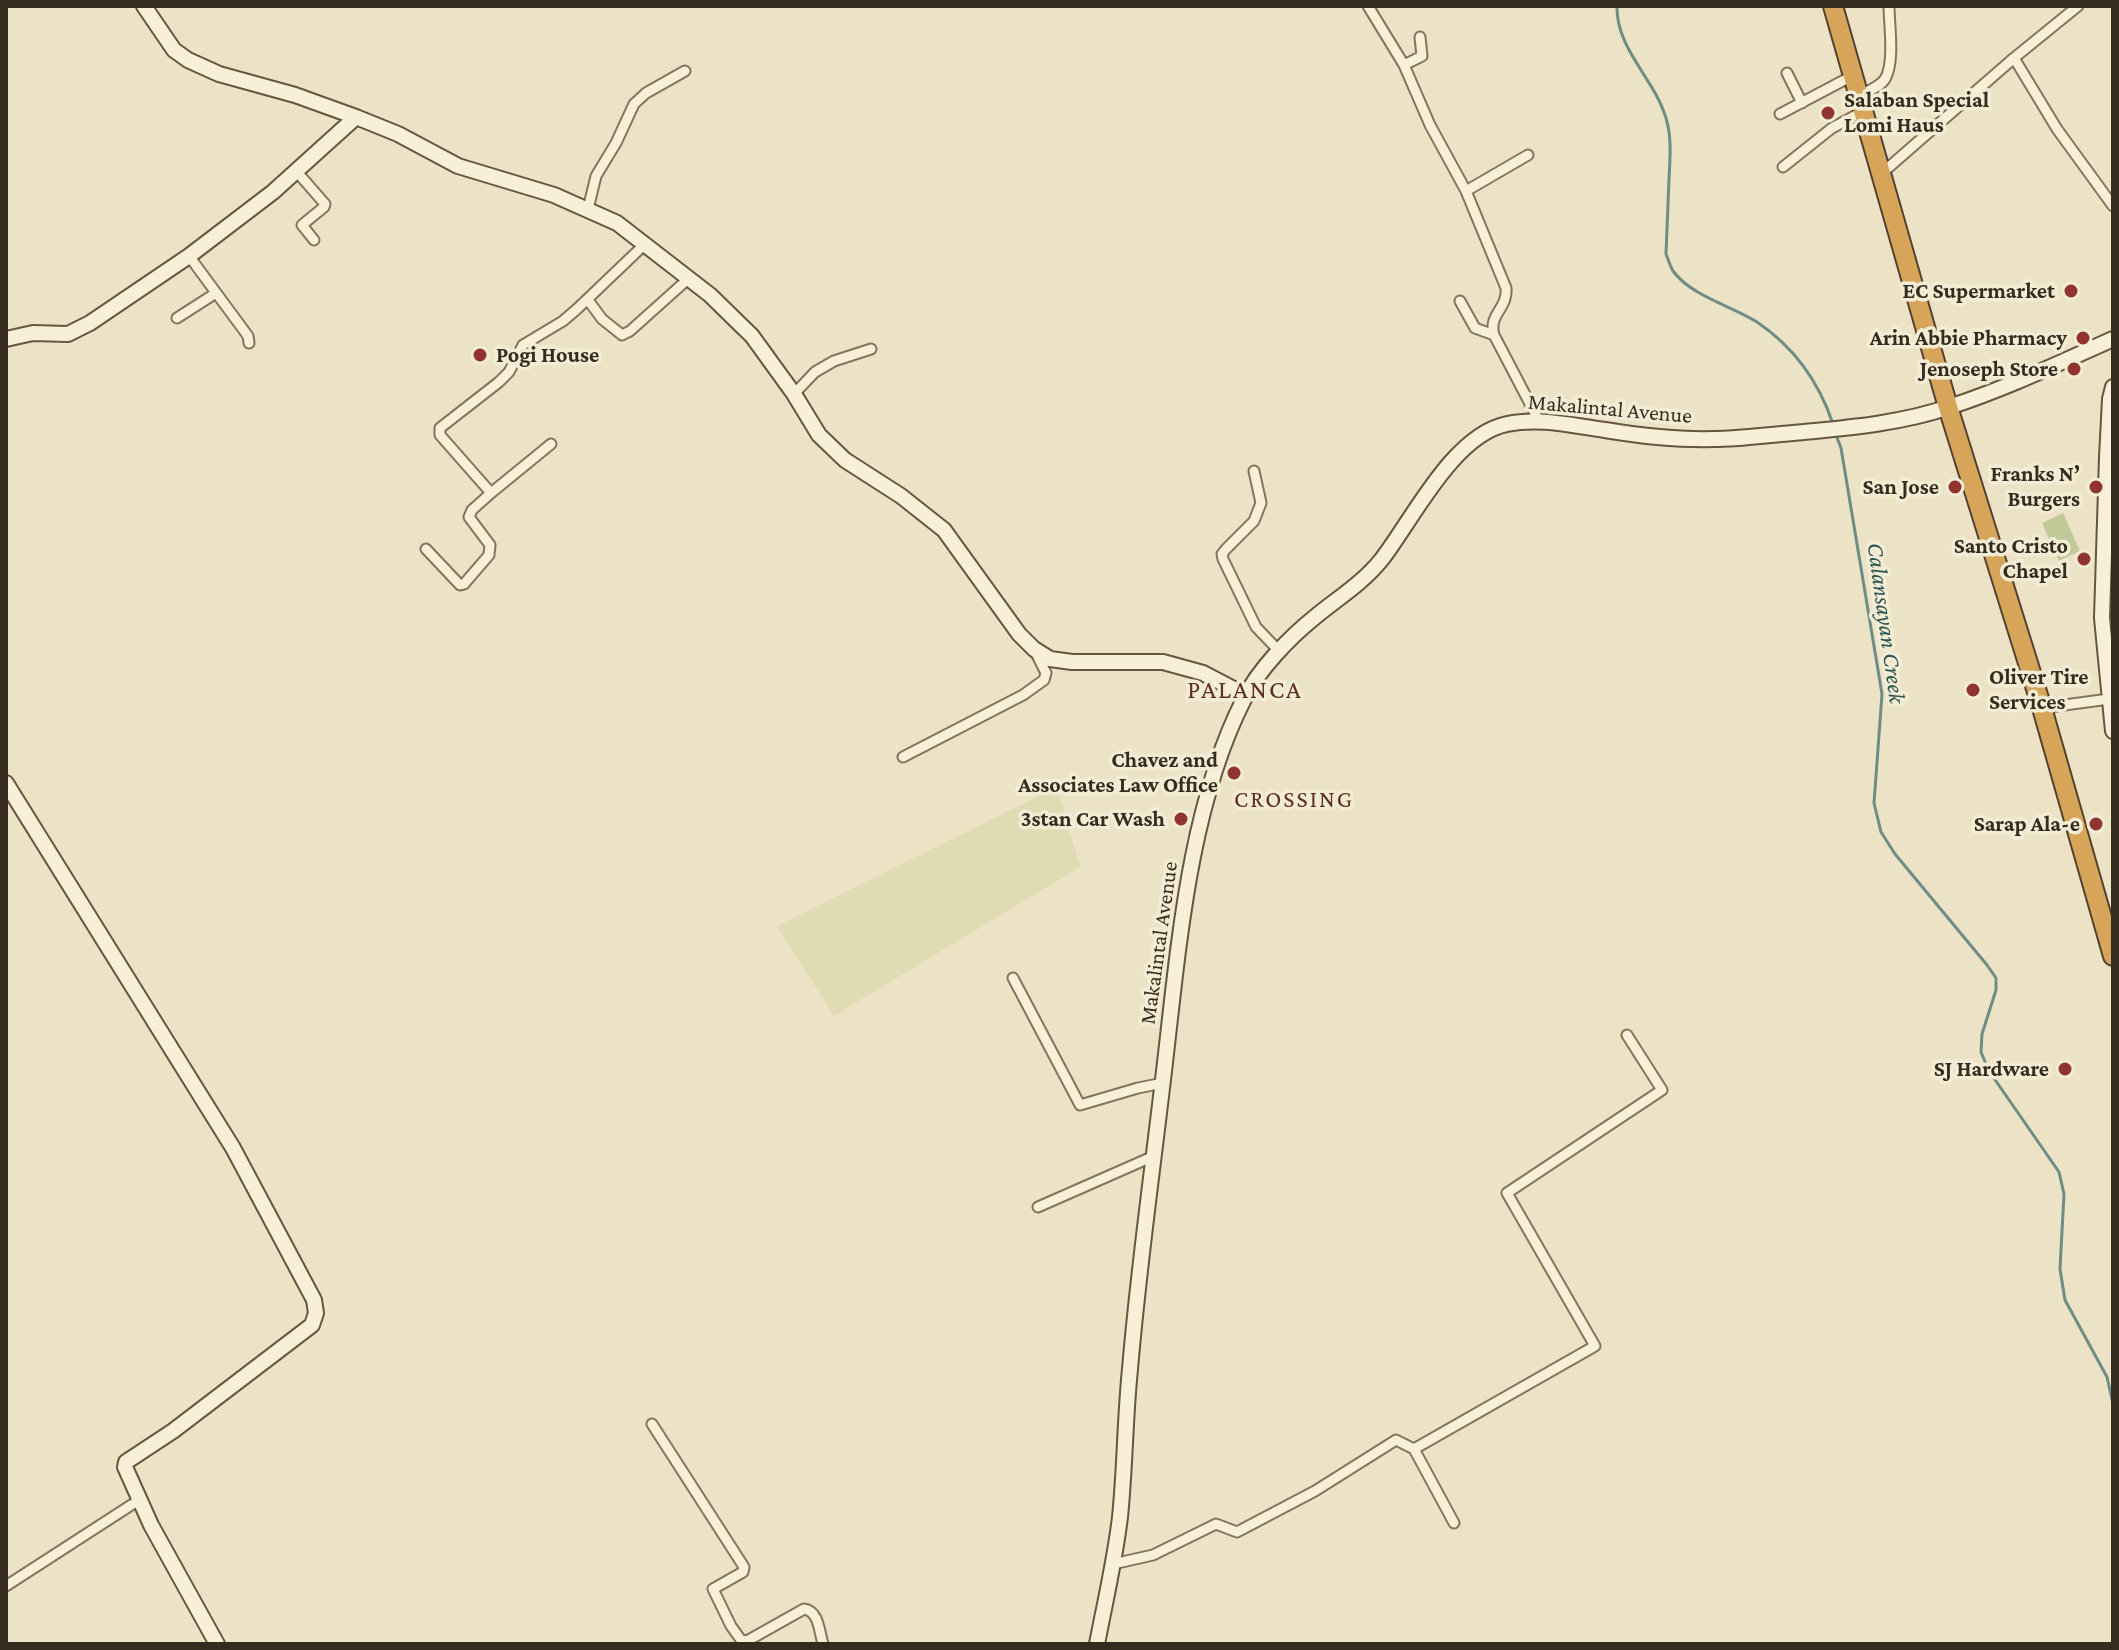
<!DOCTYPE html>
<meta charset="utf-8">
<style>
body{margin:0}
#map{position:relative;width:2119px;height:1650px;overflow:hidden;background:#ece2c5;font-family:"Crimson Pro",serif}
canvas{display:block}
.frame{position:absolute;inset:0;border:8px solid #362b1f;pointer-events:none}
</style>
<div id="map">
<canvas width="2119" height="1650"></canvas>
<div class="frame"></div>
</div>
<script>
const g = document.querySelector('canvas').getContext('2d');
g.lineJoin = 'round';
function paint(path, color) { g.fillStyle = color; g.fill(path, 'evenodd'); }
function trace(path, color, width, dash) { g.strokeStyle = color; g.lineWidth = width; g.lineCap = dash ? 'butt' : 'round'; g.setLineDash(dash || []); g.stroke(path); }
function write(font, color, halo, rows, align = 'center') {
  g.font = font + ' "Crimson Pro",serif'; g.lineWidth = 7; g.setLineDash([]); g.textBaseline = 'middle'; g.strokeStyle = halo; g.fillStyle = color; for (const [text, x, y, turn = 0] of rows) {
    g.save(); g.translate(x, y); g.rotate((+turn || 0) * Math.PI / 180); g.textAlign = isNaN(turn) ? turn : align; if (halo) g.strokeText(text, 0, 0); g.fillText(text, 0, 0); g.restore();
  }
}
const farmland = new Path2D(`
 M1057 787 1080 867 834 1016 777 926Z`);
const green = new Path2D(`
 M2063 513 2080 551 2059 561 2042 523Z`);
const stream = new Path2D(`
 M1617 6C1616 49 1654 78 1666 118 1672 138 1670 158 1669 179 1668 204 1667 229 1666 254 1668 259 1670 266 1673 271 1691 296 1732 306 1757 322 1794 347 1819 382 1833 424
 M1836 435 1841 448 1882 694 1874 803 1881 832 1895 854 1987 965 1996 978V990L1982 1034 1981 1052 1989 1071 2059 1172 2064 1194 2060 1269 2065 1300 2107 1377 2113 1404`);
const street = new Path2D(`
 M1368 6 1404 65 1430 125 1466 191 1506 288C1508 309 1488 314 1494 335L1539 421
 M2014 58 2057 129 2113 206
 M1404 65 1422 56 1420 37
 M1787 73 1802 103
 M1858 96C1866 92 1880 87 1885 79 1895 63 1889 24 1889 6
 M1780 114 1852 76
 M1783 167 1832 128 1862 112
 M297 172 325 204 324 207 302 225 314 240
 M1881 174 2014 58 2078 6
 M1466 191 1528 155
 M588 209 596 176 616 143 634 104 646 93 685 71
 M189 256 248 336 249 343
 M588 300 602 319 622 335 630 331 688 279
 M1460 301 1475 328 1494 335
 M177 318 216 293
 M794 394 815 372 834 361 871 349
 M1254 471 1261 503 1254 521 1226 549 1222 554 1223 559 1256 627 1280 652
 M491 493 551 444
 M426 549 460 585 464 584 489 555 490 545 469 517 472 510 491 493 440 435V428L499 382 509 372 523 345 563 321 577 309 645 244
 M2042 708 2109 699
 M903 757 1023 695 1044 680 1046 673 1035 651
 M1013 978 1080 1105 1138 1088 1163 1083
 M1038 1207 1154 1156
 M652 1424 744 1567 743 1572 713 1589 731 1626 741 1640 747 1641 804 1609C819 1611 819 1631 823 1644
 M1414 1449 1595 1346 1507 1193 1662 1090 1627 1035
 M1113 1564 1153 1555 1216 1524 1237 1532 1315 1491 1396 1440 1414 1449 1454 1523
 M6 1586 139 1500`);
const secondary = new Path2D(`
 M144 6 174 50 188 60 219 74 295 95 356 117 398 134 458 166 554 195 617 223 710 295 752 336 794 394 819 435 845 460 901 496 944 530 1019 634 1034 649 1050 659 1072 662H1163L1203 673 1245 695
 M6 339 33 333 68 334 90 323 189 256 273 192 356 117
 M2113 387 2110 399 2107 457 2102 618 2113 731
 M6 783 233 1148 314 1300 316 1313 312 1325 173 1431 126 1462 125 1467 151 1525 217 1644
 M1097 1644C1105 1602 1115 1560 1120 1517 1125 1468 1125 1418 1130 1369 1139 1261 1155 1153 1167 1045 1180 931 1192 801 1244 699 1258 670 1290 637 1315 617 1338 598 1363 583 1382 559 1413 519 1453 435 1507 424 1540 417 1573 426 1605 430 1641 436 1677 440 1714 439 1740 439 1766 435 1793 433 1845 428 1899 424 1949 407 2005 389 2059 363 2113 339`);
const highway = new Path2D(`
 M1833 6 1948 407 2042 708 2113 956`);
const markers = [
 [1828,113,8,"#91332f"],
 [2071,291,8,"#91332f"],
 [2083,338,8,"#91332f"],
 [480,355,8,"#91332f"],
 [2074,369,8,"#91332f"],
 [1955,487,8,"#91332f"],
 [2096,487,8,"#91332f"],
 [2084,559,8,"#91332f"],
 [1973,690,8,"#91332f"],
 [1234,773,8,"#91332f"],
 [1181,819,8,"#91332f"],
 [2096,824,8,"#91332f"],
 [2065,1069,8,"#91332f"]
];
const poiNames = [
 ["Salaban Special",1844,100,"left"],
 ["Lomi Haus",1844,125,"left"],
 ["EC Supermarket",2055,291],
 ["Arin Abbie Pharmacy",2067,338],
 ["Pogi House",496,355,"left"],
 ["Jenoseph Store",2058,369],
 ["Franks N’",2080,474],
 ["Burgers",2080,499],
 ["San Jose",1939,487],
 ["Santo Cristo",2068,546],
 ["Chapel",2068,571],
 ["Oliver Tire",1989,677,"left"],
 ["Services",1989,702,"left"],
 ["Chavez and",1218,760],
 ["Associates Law Office",1218,785],
 ["3stan Car Wash",1165,819],
 ["Sarap Ala-e",2080,824],
 ["SJ Hardware",2049,1069]
];
const streetNames = [
 ["Makalintal Avenue",1610,409,5],
 ["Makalintal Avenue",1159,943,-82]
];
const waterNames = [
 ["Calansayan Creek",1886,623,82]
];
const neighbourhoodNames = [
 ["CROSSING",1294,800]
];
const quarterNames = [
 ["PALANCA",1245,690]
];
paint(farmland, '#e1dbb3');
paint(green, '#c2c999');
trace(stream, '#6e8d86', 3);
trace(street, '#85745c', 13);
trace(secondary, '#67553f', 18);
trace(highway, '#534230', 22);
trace(street, '#f7efd8', 9);
trace(secondary, '#f7efd8', 14);
trace(highway, '#d6a55a', 18);
for (const [x, y, r, color] of markers) { const dot = new Path2D(); dot.arc(x, y, r, 0, 2 * Math.PI); g.fillStyle = color; g.fill(dot); trace(dot, '#f3ecd4', 3); }
write('bold 22px', '#362b1f', '#f3ecd4', poiNames, 'right');
write('22px', '#362b1f', '#f3ecd4', streetNames);
write('italic 24px', '#2f5554', '#f3ecd4', waterNames);
g.letterSpacing = '2px';
write('24px', '#603121', '#f3ecd4', neighbourhoodNames);
g.letterSpacing = '0px';
g.letterSpacing = '2px';
write('26px', '#603121', '#f3ecd4', quarterNames);
g.letterSpacing = '0px';
</script>
